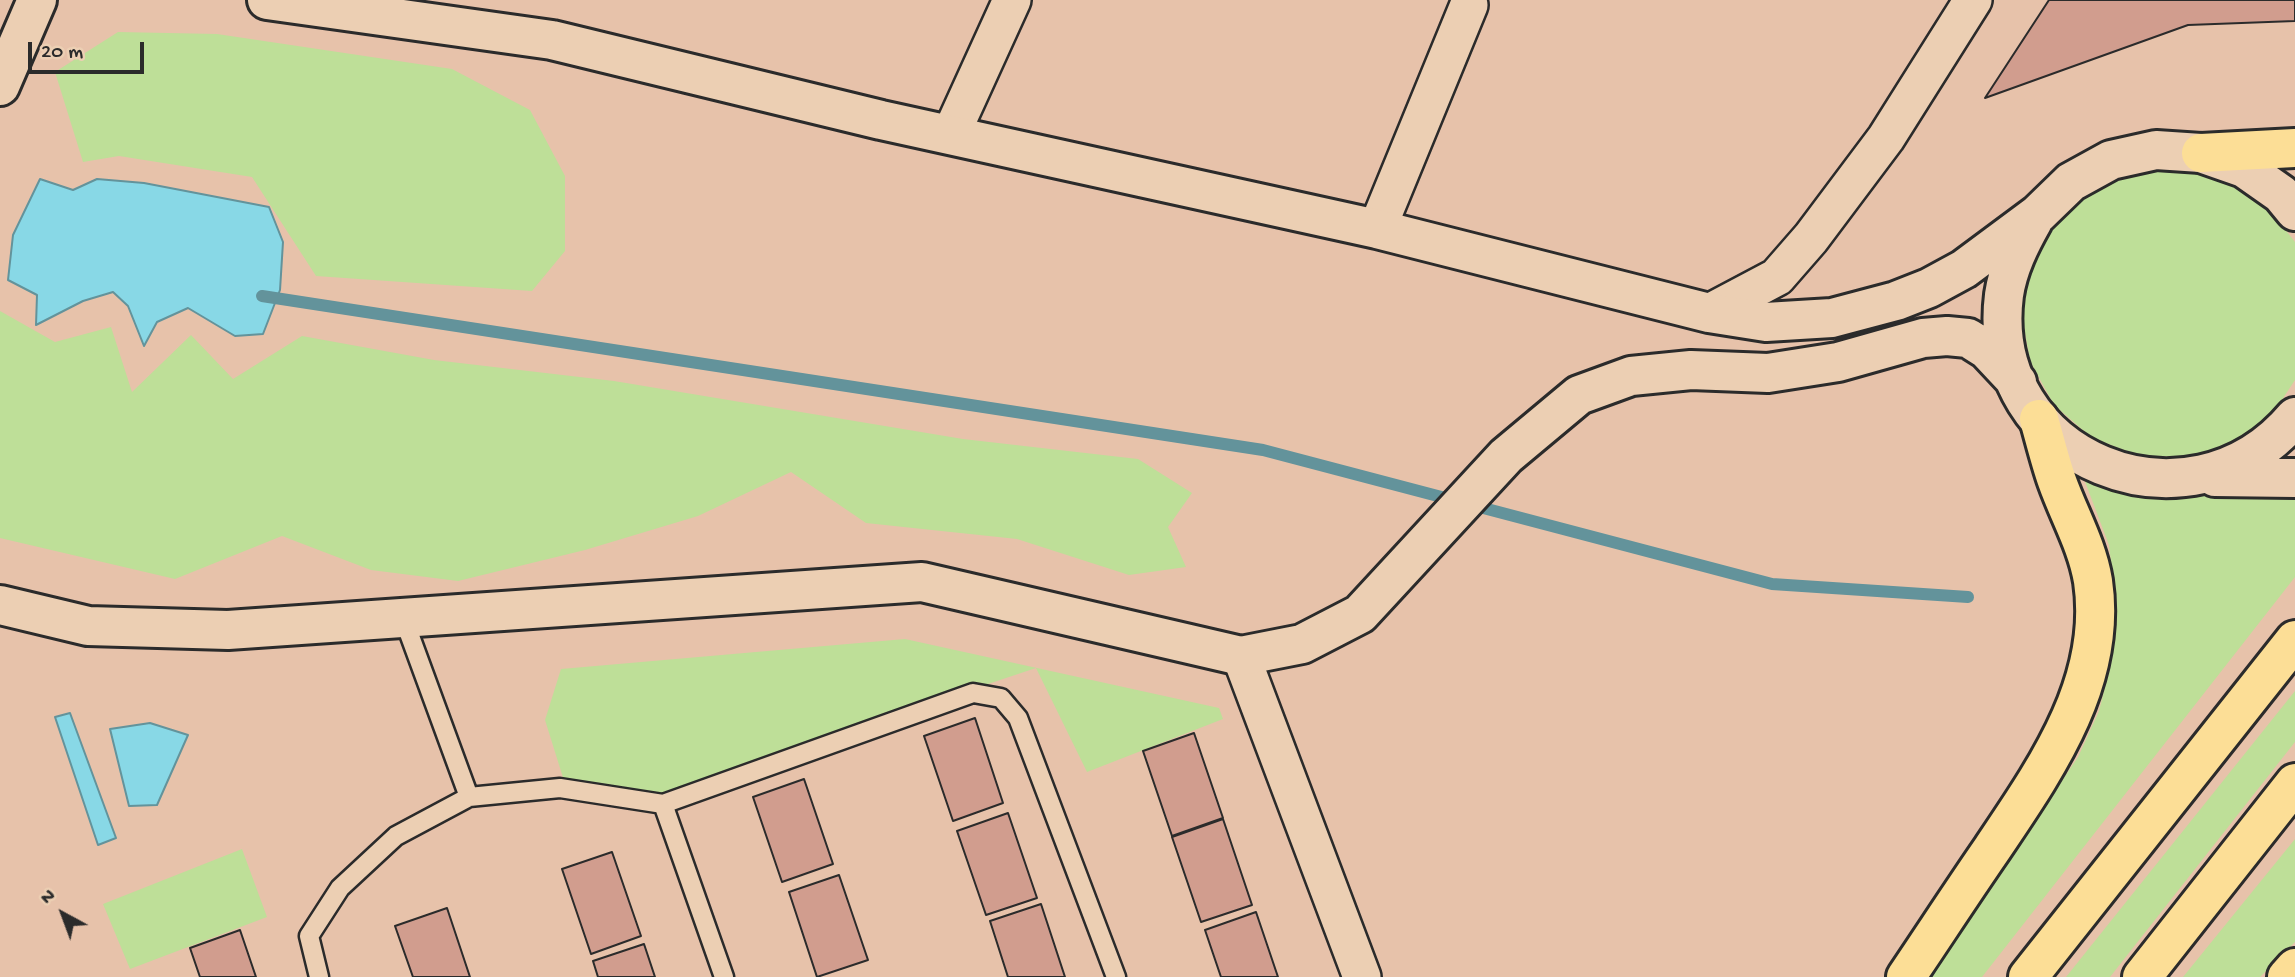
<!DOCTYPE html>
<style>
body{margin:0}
#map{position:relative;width:2295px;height:977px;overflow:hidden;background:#e7c2aa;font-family:"Gochi Hand",sans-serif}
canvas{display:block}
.north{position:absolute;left:28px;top:879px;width:70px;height:70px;-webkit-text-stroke:5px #eccfb3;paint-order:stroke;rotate:319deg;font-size:19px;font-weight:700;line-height:28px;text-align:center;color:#2b2b2b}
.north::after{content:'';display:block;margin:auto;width:24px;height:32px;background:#2b2b2b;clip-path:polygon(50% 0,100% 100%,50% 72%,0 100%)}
.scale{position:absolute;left:28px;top:42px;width:116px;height:32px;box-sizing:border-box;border:4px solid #2b2b2b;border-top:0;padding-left:9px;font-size:21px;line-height:24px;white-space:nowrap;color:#2b2b2b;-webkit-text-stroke:5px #eccfb3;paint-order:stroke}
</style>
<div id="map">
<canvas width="2295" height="977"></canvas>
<div class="north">N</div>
<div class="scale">20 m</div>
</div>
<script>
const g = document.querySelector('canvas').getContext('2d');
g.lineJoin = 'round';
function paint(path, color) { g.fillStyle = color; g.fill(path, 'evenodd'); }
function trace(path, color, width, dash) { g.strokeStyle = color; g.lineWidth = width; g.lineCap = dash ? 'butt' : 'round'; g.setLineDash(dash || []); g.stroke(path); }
const green = new Path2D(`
 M118 32 217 34 452 69 530 110 565 176V251L532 291 316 276 252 177 119 156 83 162 55 72Z
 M2184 168 2228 180 2266 205 2295 242V380L2274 412 2238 440 2190 457 2140 456 2092 438 2054 405 2030 361 2021 311 2031 262 2057 218 2096 186 2139 170Z
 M0 311 55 342 111 327 132 392 191 335 233 379 302 336 434 360 614 381 963 439 1138 459 1192 493 1168 527 1186 567 1129 575 1017 539 866 523 791 472 698 516 585 550 458 581 371 570 282 536 175 579 0 538Z
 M2084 479 2137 496 2172 498 2220 491 2295 496V577L1982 977H1928L2078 757 2099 711 2112 659 2116 606 2109 545Z
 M905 639 1219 708 1223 719 1087 772 1036 668 652 796 565 784 545 720 561 669Z
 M2295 691V742L2110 977H2066Z
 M2295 839V942L2260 977H2183Z
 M242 849 267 917 130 969 103 904Z`);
const water = new Path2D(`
 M40 179 73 190 97 179 144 183 269 207 283 242 280 290 263 334 235 336 188 308 157 322 144 346 128 306 113 292 83 301 36 325 37 295 8 280 13 235Z
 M70 713 116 838 98 845 55 717Z
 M150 723 188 735 157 805 129 806 110 729Z`);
const stream = new Path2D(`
 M262 296 1263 450 1772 584 1968 597`);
const building = new Path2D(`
 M2049 0H2295V21L2188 25 1985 98Z
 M975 718 1003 803 953 821 924 736Z
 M1194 733 1223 818 1172 836 1143 751Z
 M804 779 833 864 782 882 753 797Z
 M1008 813 1037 898 986 915 957 831Z
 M1223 819 1252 905 1201 922 1172 837Z
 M612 852 641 936 591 954 562 869Z
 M839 875 868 960 817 977 789 892Z
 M1041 904 1065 977H1008L990 921Z
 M447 908 470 977H413L395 926Z
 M1256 912 1278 977H1221L1205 930Z
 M240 930 256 977H200L190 948Z
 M644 944 655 977H598L593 961Z`);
const lane = new Path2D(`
 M469 797 560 788 663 804 724 977
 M663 804 973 693 1001 698 1018 718 1116 977
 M319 977 309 936 340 888 396 836 469 797 403 617`);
const street = new Path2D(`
 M951 134 1012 0
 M1377 229 1469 5
 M1709 313 1777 277 1811 238 1886 138 1973 0
 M1241 656 1362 977`);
const secondary = new Path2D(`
 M267 0 552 40 881 120 1377 229 1709 313 1766 322 1832 318 1896 301 1929 288 1964 269 2038 214 2071 182 2111 160 2156 150 2201 153 2244 168 2281 194 2295 211
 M0 86 37 0
 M2033 221C2020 244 2008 268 2004 295 1983 460 2189 543 2295 417
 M2215 477 2295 478
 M0 605 88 626 228 630 922 582 1241 656 1302 644 1360 614 1506 456 1579 395 1631 376 1691 370 1768 373 1838 362 1923 338 1947 336 1968 338 1987 350 2017 382`);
const highway = new Path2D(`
 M2201 153 2295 148
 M1906 977C1935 934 1963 891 1992 849 2045 770 2108 682 2093 581 2087 545 2069 515 2057 481 2050 461 2045 440 2039 419
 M2028 977 2295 640
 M2142 977 2295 783
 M2287 977 2295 968`);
paint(green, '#bedf98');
paint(water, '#88d8e6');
trace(water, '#63939b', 2);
trace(stream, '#63939b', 12);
paint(building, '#d19d8e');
trace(building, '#2b2b2b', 2);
trace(lane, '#2b2b2b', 23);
trace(street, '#2b2b2b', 42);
trace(secondary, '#2b2b2b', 44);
trace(highway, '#2b2b2b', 44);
trace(lane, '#eccfb3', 18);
trace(street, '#eccfb3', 37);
trace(secondary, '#eccfb3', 38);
trace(highway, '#fcde96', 38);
</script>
